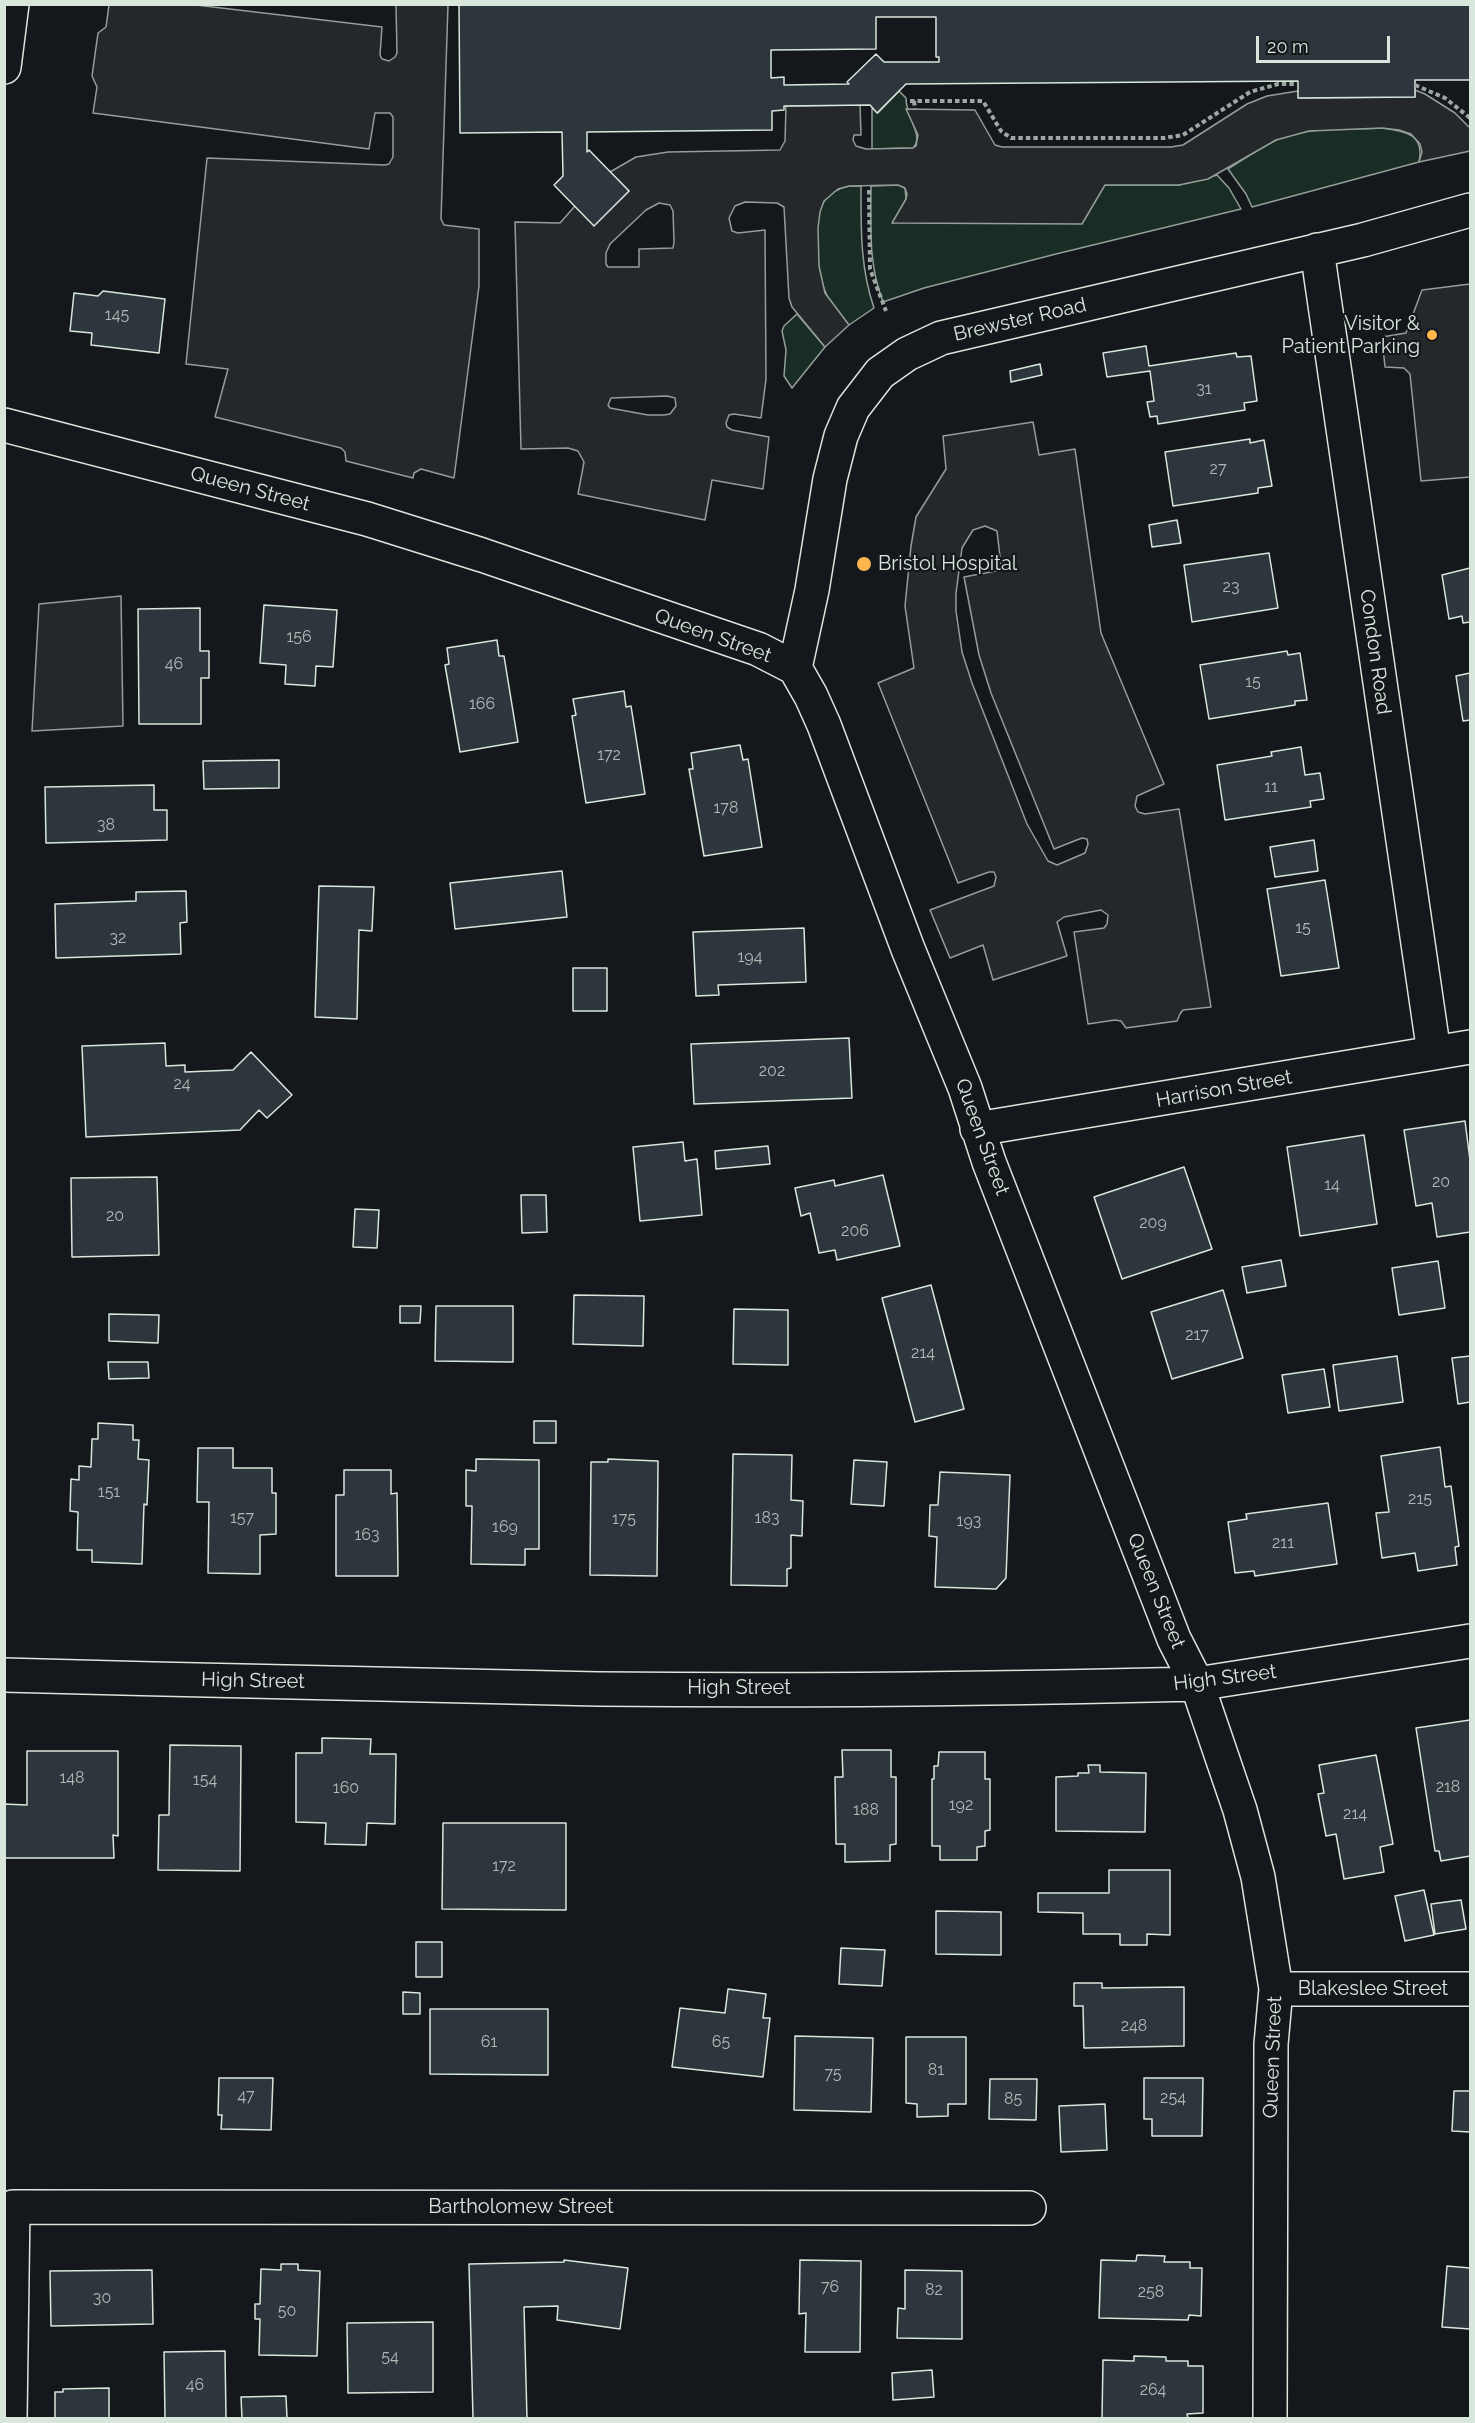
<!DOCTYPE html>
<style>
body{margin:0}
#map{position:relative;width:1475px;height:2423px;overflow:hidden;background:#14181c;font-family:Raleway,sans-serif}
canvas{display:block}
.frame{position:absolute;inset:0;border:6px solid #d8e6dc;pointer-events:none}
.scale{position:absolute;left:1256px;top:36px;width:134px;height:27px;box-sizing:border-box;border:3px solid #d8e6dc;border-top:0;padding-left:8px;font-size:18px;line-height:21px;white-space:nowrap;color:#d8e6dc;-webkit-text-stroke:4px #14181c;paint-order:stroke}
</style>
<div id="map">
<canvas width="1475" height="2423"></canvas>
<div class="frame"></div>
<div class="scale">20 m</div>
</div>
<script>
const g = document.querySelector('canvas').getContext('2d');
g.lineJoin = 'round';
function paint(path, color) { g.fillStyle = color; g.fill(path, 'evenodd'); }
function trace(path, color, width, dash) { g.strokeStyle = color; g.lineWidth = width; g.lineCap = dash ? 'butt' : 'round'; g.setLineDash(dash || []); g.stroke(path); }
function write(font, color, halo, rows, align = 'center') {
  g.font = font + ' Raleway,sans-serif'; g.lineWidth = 4.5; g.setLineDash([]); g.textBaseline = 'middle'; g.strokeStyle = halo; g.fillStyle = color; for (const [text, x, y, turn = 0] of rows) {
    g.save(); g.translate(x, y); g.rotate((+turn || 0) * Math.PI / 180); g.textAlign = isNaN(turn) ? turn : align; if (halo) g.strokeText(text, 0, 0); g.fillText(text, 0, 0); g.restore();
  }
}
const green = new Path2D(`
 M899 91 906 98C905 115 925 137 913 148L872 149V108L878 113Z
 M1382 128C1405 131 1425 134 1419 162L1252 207 1246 194 1228 169C1243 160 1259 148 1276 140 1308 126 1347 130 1382 128Z
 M1217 175 1229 188 1241 209 1056 254 924 288 883 302C868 263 871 227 871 186L899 185 905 188 906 199 893 223 1105 185H1179Z
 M849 186H861C861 228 860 267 874 308L849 325C840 315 830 304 825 291 817 272 812 217 825 200 831 192 840 188 849 186Z
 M797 314 825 347 792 388 784 376 786 350 782 331 784 326Z`);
const parking = new Path2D(`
 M109 5H196L382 27 380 55 382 59 389 61 395 57 397 53 396 5H448L441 219 444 225 479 229V286L454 478 421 469 414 473 413 478 346 461 345 452 341 448 215 417 228 369 186 364 207 158 385 165 389 164 393 157V117L390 113H375L369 149 93 113 97 87 92 76 98 33 106 27Z
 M1415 90 1425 94 1455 113 1470 128V151L1419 162 1422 152 1420 144 1411 134 1399 130 1382 128 1309 131 1276 140 1208 179 1179 185H1105L1082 224 892 223 906 199 907 194 905 188 898 185 849 186 838 189 824 201 820 212 818 228 819 266 825 293 849 325 825 347 792 307 789 298 784 207 777 203 745 202 735 206 729 218 732 231 738 233 765 230 766 379 761 418 734 414 729 415 726 423 727 427 732 430 769 437 763 489 712 480 705 520 578 494 584 462 578 451 568 448 521 449 515 222 560 223 575 206 594 225 629 191 610 172 636 157 668 152 780 150 785 141 786 106 860 105 861 135H854L853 140 856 146 866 149 913 148 916 146 918 135 906 109 975 110 995 145 1002 147H1171L1183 145 1247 104 1267 96 1298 91 1299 98 1415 97ZM659 203 670 205 673 211 674 242 673 248 639 249V267H608L606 264V253L610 244 646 210ZM667 396 675 398 676 406 670 414 664 415H648L610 408 608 405 611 398Z
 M1470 284V477L1421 481 1410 374 1404 368 1385 367 1382 337 1406 333 1422 290Z
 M1033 422 1039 455 1075 449 1101 633 1164 784 1137 796 1135 806 1138 812 1145 814 1179 809 1211 1007 1183 1010 1180 1014 1177 1021 1126 1028 1121 1021 1115 1020 1088 1024 1074 932 1104 928 1107 924 1108 915 1101 910 1064 917 1057 922 1067 956 993 980 983 945 950 958 930 910 994 886 996 877 994 872H989L958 883 878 683 914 668 905 606 911 546 916 517 946 469 943 436ZM985 526 997 531 1001 565 996 571 964 577 979 655 991 693 1054 849 1082 838 1087 839 1088 844 1085 853 1057 865 1048 861 1027 824 972 683 962 652 956 611V593L962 548 973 530Z
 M121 596 123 726 32 731 39 604Z`);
const building = new Path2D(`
 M459 4H1470V80H1415V97L1298 98V81L906 84 877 113 870 105 784 106V110L772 111V130L587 132V152L589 150 629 191 594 226 554 185 563 176 562 132 460 133ZM876 17H936V57H939V62H884L876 54 847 82 849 84 784 85V77L771 78V50L876 49Z
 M103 291 165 299 159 353 91 345 92 333 70 331 74 293 98 296Z
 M1146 346 1149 366 1236 353 1237 357 1251 356 1257 401 1244 403 1245 410 1158 424 1157 416 1150 417 1147 402 1154 401 1150 371 1107 377 1103 353Z
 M1040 364 1042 375 1011 382 1010 371Z
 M1250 439V443L1264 440 1272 486 1258 488V493L1173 506 1165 452Z
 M1177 520 1181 543 1152 547 1149 525Z
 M1269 553 1278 608 1192 622 1184 565Z
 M1470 568V622L1463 623 1462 616 1449 619 1442 575Z
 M264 605 337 610 333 667 316 666 315 686 285 684 286 665 260 663Z
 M200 608V651H209V678H201V724H139L138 609Z
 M497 640 499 656H504L518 742 460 752 445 665 449 664 447 648Z
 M1287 651 1288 655 1300 653 1307 700 1295 701V705L1209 719 1200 665Z
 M1470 673V720L1463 721 1456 676Z
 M624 691 626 707 631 706 645 794 586 803 572 716 576 715 573 699Z
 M740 745 743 760 748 759 762 847 704 856 689 769H693L691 753Z
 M1301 747 1305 775 1320 773 1324 799 1310 801 1311 807 1225 820 1217 765 1272 756 1271 752Z
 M279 760V788L204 789 203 761Z
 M154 785V810H167V840L46 843 45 787Z
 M1314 840 1318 871 1275 877 1270 847Z
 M562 871 567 917 455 929 450 883Z
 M1325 880 1339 968 1281 976 1267 889Z
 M319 886 374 887 372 931 359 930 357 1019 315 1017Z
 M186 891 187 922 180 923 181 954 56 958 55 904 136 901V892Z
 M804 928 806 982 718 985 719 995 696 996 693 932Z
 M573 968H607V1011H573Z
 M849 1038 852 1098 694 1104 691 1044Z
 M165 1043 166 1066 185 1065V1072L233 1070 251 1052 292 1095 267 1118 259 1110 240 1130 86 1137 82 1046Z
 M1465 1121 1470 1160V1232L1437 1237 1432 1203 1416 1206 1404 1130Z
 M1364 1135 1377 1224 1300 1236 1287 1147Z
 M683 1142 685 1161 697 1159 702 1215 640 1221 633 1147Z
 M768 1146 770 1164 716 1169 715 1151Z
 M1184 1167 1212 1249 1122 1279 1094 1197Z
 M883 1175 900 1246 837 1260 835 1250 819 1253 810 1213 801 1216 795 1188 834 1180 835 1186Z
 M157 1177 159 1255 72 1257 71 1178Z
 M521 1195H546L547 1232 522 1233Z
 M355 1209 379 1210 377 1248 353 1247Z
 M1281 1260 1286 1286 1247 1293 1242 1267Z
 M1438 1261 1445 1308 1399 1315 1392 1268Z
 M931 1285 964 1409 915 1422 882 1298Z
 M1223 1290 1243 1358 1172 1379 1151 1312Z
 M574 1295 644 1296 643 1346 573 1344Z
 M400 1306H421L420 1323H400Z
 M436 1306H513V1362L435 1361Z
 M734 1309 788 1310V1365L733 1364Z
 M109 1314 159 1315 158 1343 109 1341Z
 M1397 1356 1403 1402 1339 1411 1333 1365Z
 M1470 1356V1402L1458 1404 1452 1358Z
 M108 1362H148L149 1378 109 1379Z
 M1324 1369 1330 1407 1288 1413 1282 1375Z
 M534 1421H556V1443H534Z
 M98 1423 133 1425V1440H139L138 1459 149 1460 147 1505 144 1504 142 1564 92 1562V1550H77L78 1512 70 1511 71 1479 79 1480V1466L91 1467 92 1439H98Z
 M1440 1447 1445 1487 1451 1486 1459 1546 1455 1547 1457 1565 1418 1571 1415 1553 1382 1558 1376 1513 1389 1512 1381 1456Z
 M198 1448H233V1468H272V1493H276V1534L260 1535V1574L208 1573 209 1502H197Z
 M733 1454 792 1455 791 1500 803 1501 802 1536 791 1535V1568L787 1569V1586L731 1585Z
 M476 1459 539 1460V1549H525V1565L471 1564 472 1506H466V1470L476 1471Z
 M608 1459 658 1461 657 1576 590 1575 591 1462H608Z
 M854 1460 887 1462 884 1506 851 1504Z
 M344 1470H391V1494L397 1493 398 1576H336V1495H344Z
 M940 1472 1010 1475 1006 1578 996 1589 935 1587 937 1537 929 1536 930 1505H938Z
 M1328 1503 1337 1564 1255 1576 1254 1571 1235 1573 1228 1522 1247 1519 1246 1514Z
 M1470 1720V1856L1441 1861 1439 1851H1435L1416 1728Z
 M322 1738 371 1739 370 1754H396L395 1824 367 1823 366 1845 325 1844 326 1823 296 1822V1753H322Z
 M170 1745 241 1746 240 1871 158 1870 159 1815H169Z
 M842 1750H891V1777H896V1844L890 1845V1861L845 1862V1844H836L835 1777H843Z
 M27 1751H118V1836L113 1835 114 1858H4V1804L27 1805Z
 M939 1752H985V1779H990V1830L985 1831V1846L977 1847V1860H940V1846H932V1779H934V1766H938Z
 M1376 1755 1393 1844 1380 1847 1384 1872 1344 1879 1336 1834 1326 1836 1318 1794 1324 1793 1319 1765Z
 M1088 1765H1100V1772L1146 1773 1145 1832 1056 1831V1777L1078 1776V1773H1089Z
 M443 1823H566V1910L442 1909Z
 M1109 1870H1170V1935L1147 1934V1945H1120V1934H1083V1913L1038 1912V1893H1109Z
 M1424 1890 1434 1935 1405 1941 1395 1896Z
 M1461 1900 1466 1929 1435 1934 1431 1904Z
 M936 1911 1001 1912V1955L936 1954Z
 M416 1942H442V1977H416Z
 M841 1948 885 1950 882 1986 839 1984Z
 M1074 1983H1102V1988L1184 1987V2046L1084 2048 1083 2006H1074Z
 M728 1989 766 1994 763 2018H770L763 2077 672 2067 680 2008 725 2013Z
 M403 1992 420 1993V2014H403Z
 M430 2009H548V2075L430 2074Z
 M795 2036 873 2038 871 2112 794 2110Z
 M906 2037H966V2104H948V2116L917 2117V2104L906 2103Z
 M219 2078H273L271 2130 221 2129 222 2115H218Z
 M1144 2078H1203L1202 2136H1152V2119H1144Z
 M990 2079H1037L1036 2120 989 2119Z
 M1454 2091H1470V2132L1452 2131Z
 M1105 2104 1107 2150 1061 2152 1059 2106Z
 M1137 2255 1165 2256 1164 2262H1190V2268H1202L1201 2316 1189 2315 1188 2320 1099 2318 1101 2260 1136 2261Z
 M564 2260 628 2268 620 2329 557 2320 558 2306 524 2307 527 2418H473L469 2264 564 2262Z
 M800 2260 861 2261 860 2352H805L806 2313 799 2314Z
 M281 2264H298V2270L320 2271 317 2356 259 2355 260 2319H255V2304H260L261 2269 281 2270Z
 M1447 2266 1470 2268V2329L1442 2327Z
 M152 2270 153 2324 51 2326 50 2271Z
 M905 2270 962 2271V2339L897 2338 898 2308 905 2309Z
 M433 2322V2392L348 2393 347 2323Z
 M225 2351 226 2418H165L164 2352Z
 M1134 2356 1166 2357V2361H1188V2366H1203V2413L1187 2414 1188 2418H1102L1103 2360 1134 2361Z
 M932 2370 934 2397 893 2400 892 2373Z
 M109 2388V2418H55V2392H63V2389Z
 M286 2396 287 2418H242L241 2397Z`);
const path = new Path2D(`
 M1415 85 1445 98 1470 118
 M910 101H983L1001 131 1011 138H1164L1183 135 1250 92 1278 84H1298
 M914 101 915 109
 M869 190 870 269 886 311`);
const minor = new Path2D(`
 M4 67 12 4
 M1317 250 1434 1053
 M4 425 367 519 482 555 758 649 795 668 811 696 824 725 908 949 965 1088 989 1162 1174 1639 1197 1684 1240 1810 1258 1877 1276 1989 1271 2044 1270 2418
 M795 668 812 590 830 479 841 436 853 408 880 373 907 354 941 338 1363 240 1470 210
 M977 1129 1470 1047
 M4 1675C202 1680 400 1686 598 1689 797 1691 997 1689 1197 1684L1470 1641
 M1276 1989H1470
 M10 2418 13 2207 1029 2208`);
const markers = [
 [1432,335,6,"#ffb74d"],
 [864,564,8,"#ffb74d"]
];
const numberNames = [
 ["145",117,315],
 ["31",1204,389],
 ["27",1218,469],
 ["23",1231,587],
 ["156",299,637],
 ["46",174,664],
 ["15",1253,682],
 ["166",482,704],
 ["172",609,755],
 ["11",1271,787],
 ["178",726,808],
 ["38",106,825],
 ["15",1303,928],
 ["32",118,938],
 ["194",750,957],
 ["202",772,1071],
 ["24",182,1084],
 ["20",1441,1182],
 ["14",1332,1185],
 ["20",115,1216],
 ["209",1153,1223],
 ["206",855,1231],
 ["217",1197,1335],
 ["214",923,1353],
 ["151",109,1492],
 ["215",1420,1499],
 ["157",242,1518],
 ["183",767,1518],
 ["175",624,1519],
 ["193",969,1521],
 ["169",505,1527],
 ["163",367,1535],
 ["211",1283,1543],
 ["148",72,1778],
 ["154",205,1780],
 ["218",1448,1787],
 ["160",346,1788],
 ["192",961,1805],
 ["188",866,1810],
 ["214",1355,1814],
 ["172",504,1866],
 ["248",1134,2026],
 ["61",489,2042],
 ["65",721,2042],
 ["81",936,2070],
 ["75",833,2074],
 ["47",246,2096],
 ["254",1173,2098],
 ["85",1013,2099],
 ["76",830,2287],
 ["82",934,2290],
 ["258",1151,2292],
 ["30",102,2298],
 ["50",287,2311],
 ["54",390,2357],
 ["46",195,2385],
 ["264",1153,2390]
];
const streetNames = [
 ["Brewster Road",1020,320,-13],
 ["Queen Street",250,489,15],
 ["Queen Street",713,636,20],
 ["Condon Road",1375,652,82],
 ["Harrison Street",1224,1089,-10],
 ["Queen Street",982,1137,70],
 ["Queen Street",1156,1591,68],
 ["High Street",1225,1678,-7],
 ["High Street",253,1681,1],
 ["High Street",739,1688],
 ["Blakeslee Street",1373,1989],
 ["Queen Street",1273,2057,-88],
 ["Bartholomew Street",521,2207]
];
const poiNames = [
 ["Visitor &",1420,324],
 ["Patient Parking",1420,347],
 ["Bristol Hospital",878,564,"left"]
];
paint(green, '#1a2d24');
trace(green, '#939e99', 1.5);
paint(parking, '#24282b');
trace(parking, '#939e99', 1.5);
paint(building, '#2c363c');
trace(building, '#d8e6dc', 1.5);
trace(minor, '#d8e6dc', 36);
trace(path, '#9da8a2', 4, [4.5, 3]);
trace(minor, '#14181c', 33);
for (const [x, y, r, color] of markers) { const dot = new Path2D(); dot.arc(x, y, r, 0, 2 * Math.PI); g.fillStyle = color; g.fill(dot); trace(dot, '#14181c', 2); }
write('16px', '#adbab4', null, numberNames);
write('20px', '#d8e6dc', '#14181c', streetNames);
write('20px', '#d8e6dc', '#14181c', poiNames, 'right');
</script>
